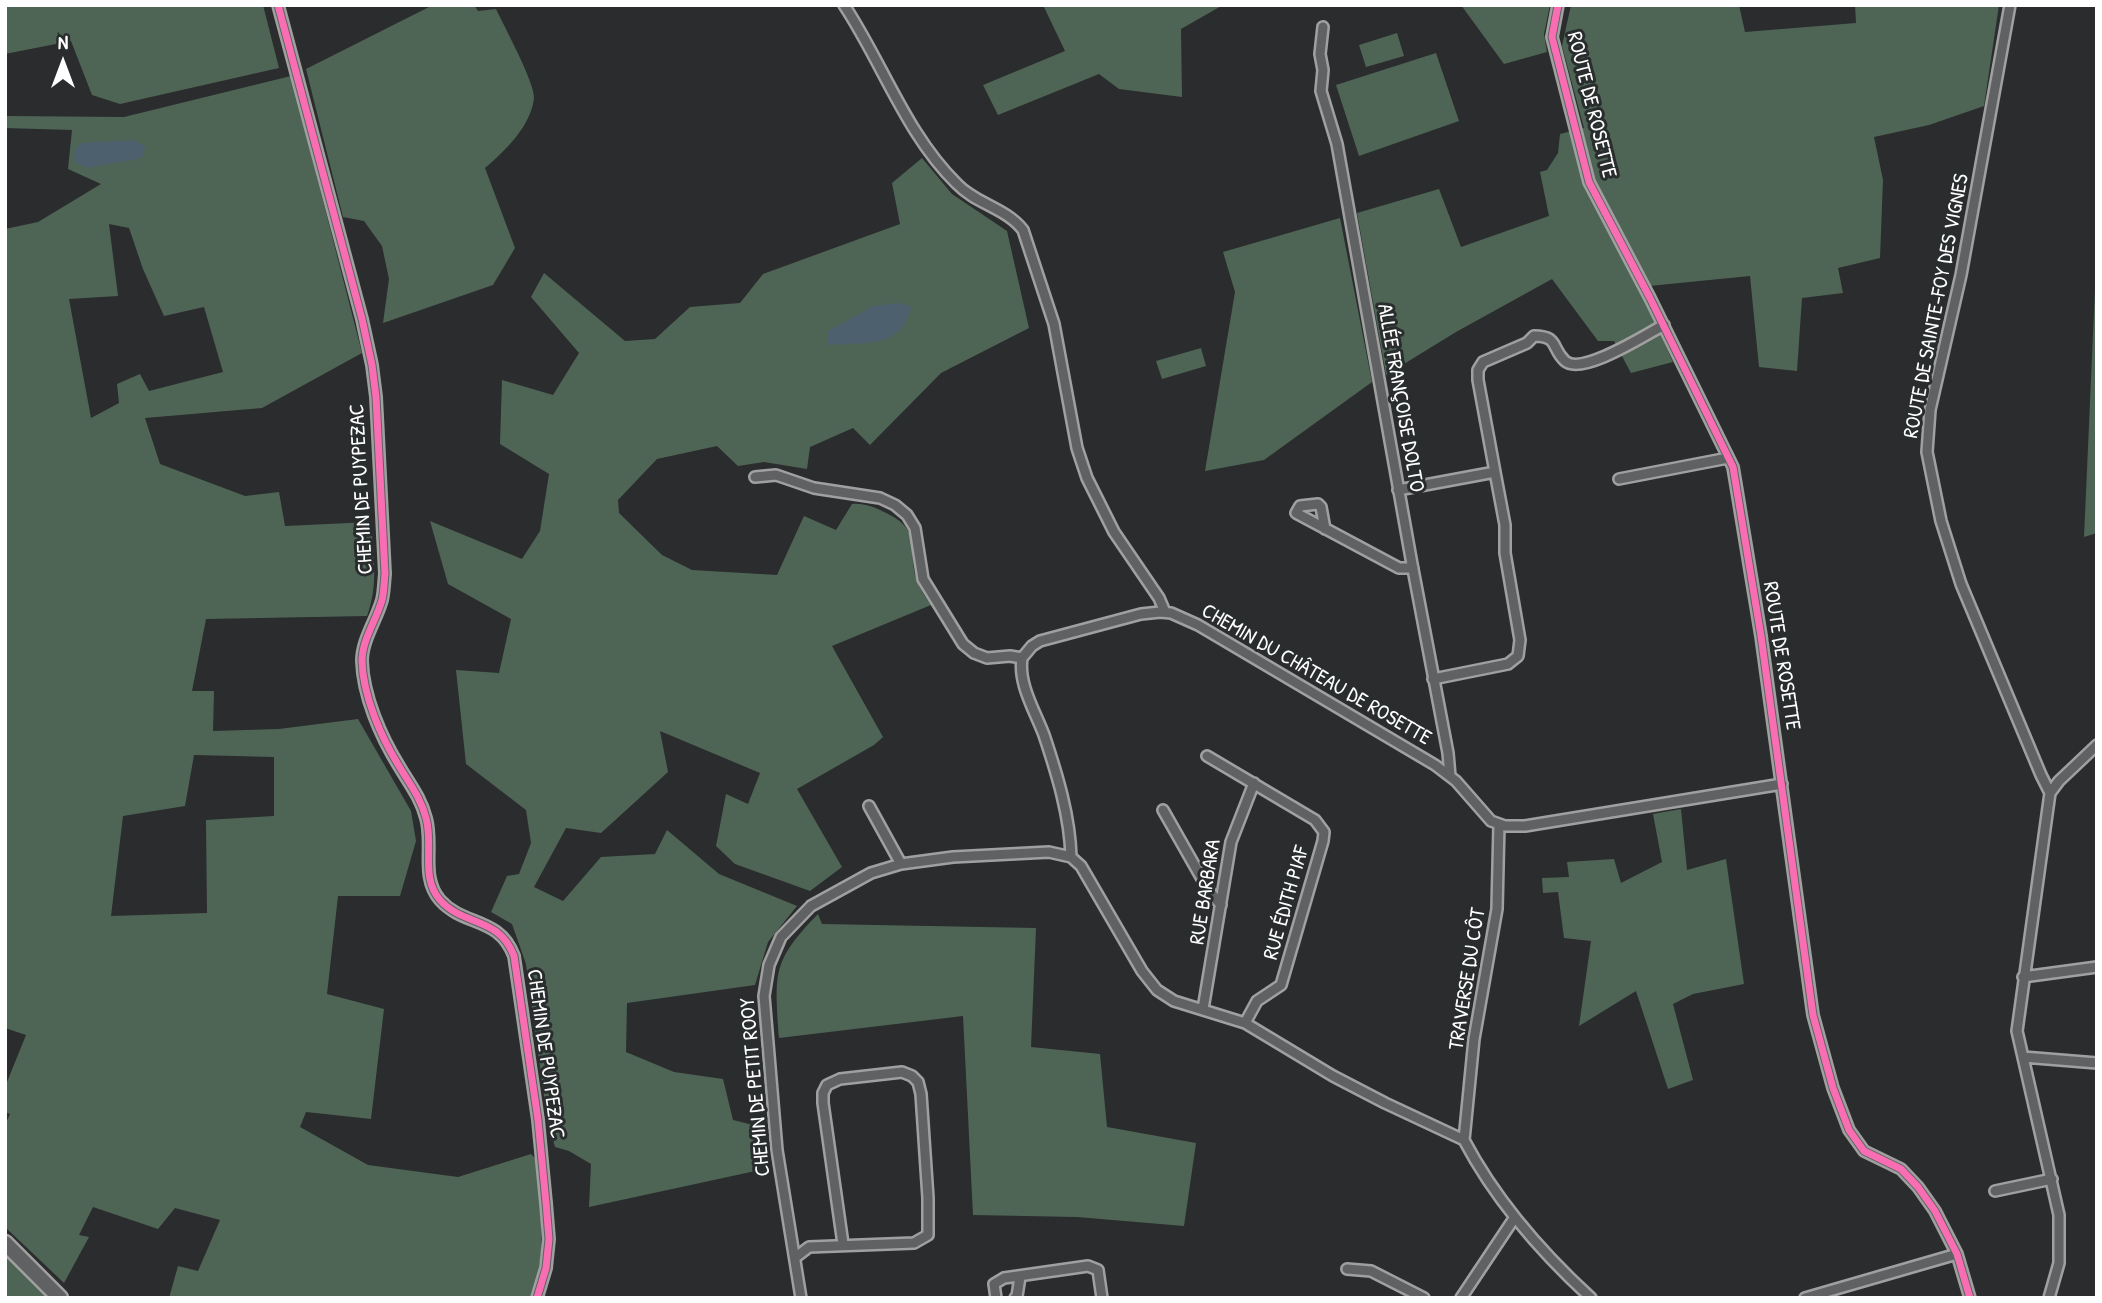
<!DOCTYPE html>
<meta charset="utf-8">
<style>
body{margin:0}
#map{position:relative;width:2102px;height:1303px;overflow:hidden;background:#2b2c2d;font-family:"Patrick Hand",sans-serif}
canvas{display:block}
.frame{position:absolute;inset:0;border:7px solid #fff;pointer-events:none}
.north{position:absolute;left:28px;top:28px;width:70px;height:70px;-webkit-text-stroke:5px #2a2d2e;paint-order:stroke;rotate:0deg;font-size:19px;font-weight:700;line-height:28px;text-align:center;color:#fff}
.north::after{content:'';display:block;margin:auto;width:24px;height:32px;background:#fff;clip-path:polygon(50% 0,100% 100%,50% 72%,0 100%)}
</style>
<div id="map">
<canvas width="2102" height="1303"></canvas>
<div class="frame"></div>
<div class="north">N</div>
</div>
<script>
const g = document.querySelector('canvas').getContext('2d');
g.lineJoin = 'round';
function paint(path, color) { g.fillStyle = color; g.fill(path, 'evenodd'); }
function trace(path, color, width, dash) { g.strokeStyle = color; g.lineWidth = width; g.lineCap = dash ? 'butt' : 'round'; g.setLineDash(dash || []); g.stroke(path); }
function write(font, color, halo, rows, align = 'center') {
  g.font = font + ' "Patrick Hand",sans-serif'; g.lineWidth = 6; g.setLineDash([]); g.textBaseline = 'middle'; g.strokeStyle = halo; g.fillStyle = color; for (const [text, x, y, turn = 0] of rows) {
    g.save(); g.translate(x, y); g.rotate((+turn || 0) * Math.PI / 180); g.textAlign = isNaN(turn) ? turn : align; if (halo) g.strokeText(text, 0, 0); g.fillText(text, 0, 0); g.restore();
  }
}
const green = new Path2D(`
 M5 5H263L279 68 120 104 92 95 71 41 5 54Z
 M433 5H474L478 11 496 9C504 26 535 83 534 98 531 126 505 151 485 168L515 248 493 285 383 323 389 279 382 246 364 221 343 217 306 69Z
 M1043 5H1223L1181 29 1182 97 1119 89 1099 74 998 115 983 85 1065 51Z
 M1461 5H1550L1544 34 1547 52 1504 64Z
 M1571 5H1739L1745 32 1856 23 1855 5H1999L1984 106 1929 125 1874 137 1883 180 1880 258 1838 268 1843 293 1802 298 1797 371 1759 367 1750 276 1639 287 1673 362 1631 373 1614 341H1598L1552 279 1456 332 1386 375 1357 213 1439 189 1461 247 1549 216 1540 172 1547 170 1558 153 1560 134 1584 128 1562 46Z
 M1397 33 1404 56 1366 67 1359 45Z
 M1436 53 1459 121 1359 156 1336 85Z
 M291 76 362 353 262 408 145 418 160 464 245 496 279 492 285 526 371 522C373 554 379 585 367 616L206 619 192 691H214L213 731 279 729 358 719 411 811 416 841 400 896H338L327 994 384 1009 371 1119 306 1112 300 1127 368 1165 458 1177 531 1154 536 1159C541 1212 547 1245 533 1298H169L178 1266 198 1271 220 1220 175 1208 158 1229 93 1207 79 1235 89 1237 64 1283 5 1227V1125L10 1114 5 1112V1087L26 1035 5 1028V229L38 222 101 184 68 169 72 130 5 128V116L124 117ZM109 224 129 228 143 269 164 316 204 307 223 372 149 391 140 374 117 384 119 403 91 418 69 299 118 296ZM194 755 274 757V816L206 820 207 913 111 916 123 816 185 806Z
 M922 158 952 194 1007 231 1029 328 941 373 870 445 853 428 810 447 807 469 764 462 738 466 717 446 657 459 618 500 619 513 662 555 692 570 777 575 804 516 836 530 852 504C864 503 874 507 884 512 925 531 906 548 917 581 920 589 926 598 931 605L832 646 883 737 874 745 797 789 842 867 810 891 735 864 716 846 726 794 748 804 760 773 660 731 668 772 601 833 566 828 534 887 563 901 601 857 655 854 667 830 719 874 797 906 768 942 755 985 627 1003 626 1052 674 1072 723 1079 733 1120 761 1127 760 1170 589 1207 591 1164 569 1151 555 1147 547 1118 526 964 512 924 491 912 507 876 519 874 531 843 526 810 466 764 456 670 499 673 511 619 448 584 430 521 522 559 540 531 549 474 500 444 502 380 553 395 579 353 531 297 544 273 625 341 655 339 690 307 740 303 763 274 900 224 892 183Z
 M1340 218 1372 382 1264 460 1205 471 1235 292 1223 252Z
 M2097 244V533L2084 537Z
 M1201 348 1206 366 1162 379 1156 361Z
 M1681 809 1687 870 1726 859 1744 984 1693 994 1673 1004 1693 1080 1668 1089 1636 991 1579 1026 1591 941 1564 938 1558 892 1543 893 1542 878 1569 877 1567 862 1614 859 1621 883 1662 862 1653 814Z
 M818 914 822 924 1036 928 1031 1047 1100 1054 1107 1127 1196 1143 1184 1226 1077 1217 973 1215 963 1016 779 1038C775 974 771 962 818 914Z
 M5 1255 48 1298H5Z`);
const water = new Path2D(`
 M135 140 145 147 142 158 87 168 76 163C73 153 73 149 82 143Z
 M897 303 911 306C903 350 862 342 827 345L828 331 873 306Z`);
const minor = new Path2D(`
 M278 5 362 319 372 365 376 397 385 574C384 583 384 592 382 600 376 621 362 640 362 661 363 696 381 737 399 766 409 783 421 798 426 818 434 845 420 877 440 900 464 927 499 916 514 956L538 1120 546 1203 549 1239 546 1268 537 1298
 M844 5C883 64 906 134 957 184 976 204 1006 208 1023 230L1054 324 1077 448 1087 478 1114 532 1159 598 1165 612
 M1558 5 1552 37 1589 182 1650 298 1733 467 1761 636 1813 1015 1833 1088 1849 1130 1864 1151 1901 1169 1918 1187 1935 1211 1957 1254 1970 1298
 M2010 5 1961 275 1930 410 1927 452 1941 521 1961 584 2041 775 2050 793 2017 1031 2059 1215V1263L2049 1298
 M1323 27 1320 54 1323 70 1321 91 1337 144 1412 564 1448 753 1450 776
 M1495 472 1478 380V370L1483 362 1527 343 1534 336C1559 336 1551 348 1565 361 1582 376 1645 335 1664 325
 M755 477 776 475 814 488 880 498 895 505 907 515 915 528 923 579 963 644 974 653 987 658 1010 656 1022 658
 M1619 479 1728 458
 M1398 490 1495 472 1505 525V553L1520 640 1518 656 1508 664 1433 679
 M1325 529 1321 507 1318 504 1300 506 1296 513 1399 568H1413
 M1207 756 1315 820 1324 832 1323 841 1281 985 1257 1001 1245 1023
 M2050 793 2059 781 2097 745
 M869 806 901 864
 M1163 810 1209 891 1221 905
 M1071 857C1070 816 1057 774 1044 735 1035 711 1018 684 1022 658L1032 646 1040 641 1141 614 1160 612 1171 613 1198 625 1435 765 1456 781 1491 821 1505 826H1525L1782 784
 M2023 977 2097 967
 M1203 1009 1231 842 1254 783
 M2023 1057 2097 1063
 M1464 1140 1474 1039 1497 909 1499 824
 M1464 1140C1495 1199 1542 1253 1591 1298
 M1995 1191 2052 1179
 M796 1257 809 1247 914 1243 928 1235V1198L921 1094 918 1082 912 1076 902 1072 840 1079 827 1085 823 1093V1103L843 1244
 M1347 1269 1371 1271 1424 1298
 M801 1298 777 1150 764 996 769 965 781 937 811 906 871 873 901 864 953 857 1049 852 1071 857 1081 866 1142 971 1157 990 1174 1001 1245 1023 1333 1076 1385 1103 1464 1140
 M996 1298 994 1284 1004 1278 1088 1266 1098 1270 1102 1298
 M1015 1298 1017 1296 1020 1277
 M1461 1298 1515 1217
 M1805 1298 1957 1254`);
const primary = new Path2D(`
 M5 1243 60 1298`);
const cycleway = new Path2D(`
 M278 5 362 319 372 365 376 397 385 574C384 583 384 592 382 600 376 621 362 640 362 661 363 696 381 737 399 766 409 783 421 798 426 818 434 845 420 877 440 900 464 927 499 916 514 956L538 1120 546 1203 549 1239 546 1268 537 1298
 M1558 5 1552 37 1589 182 1650 298 1733 467 1761 636 1813 1015 1833 1088 1849 1130 1864 1151 1901 1169 1918 1187 1935 1211 1957 1254 1970 1298`);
const streetNames = [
 ["ROUTE DE ROSETTE",1591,105,76],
 ["ROUTE DE SAINTE-FOY DES VIGNES",1937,306,-79],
 ["ALLÉE FRANÇOISE DOLTO",1400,398,80],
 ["CHEMIN DE PUYPEZAC",362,489,-93],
 ["ROUTE DE ROSETTE",1781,656,81],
 ["CHEMIN DU CHÂTEAU DE ROSETTE",1316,675,30],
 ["RUE BARBARA",1206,892,-81],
 ["RUE ÉDITH PIAF",1287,903,-74],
 ["TRAVERSE DU CÔT",1468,979,-81],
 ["CHEMIN DE PUYPEZAC",545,1054,82],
 ["CHEMIN DE PETIT ROOY",756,1087,-95]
];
paint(green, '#4e6556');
paint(water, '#4d606e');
trace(minor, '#a0a0a0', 14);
trace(primary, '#a0a0a0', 19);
trace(minor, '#606162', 9);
trace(primary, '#606162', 14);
trace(cycleway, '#f96db3', 7);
write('21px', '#fff', '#2a2d2e', streetNames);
</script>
